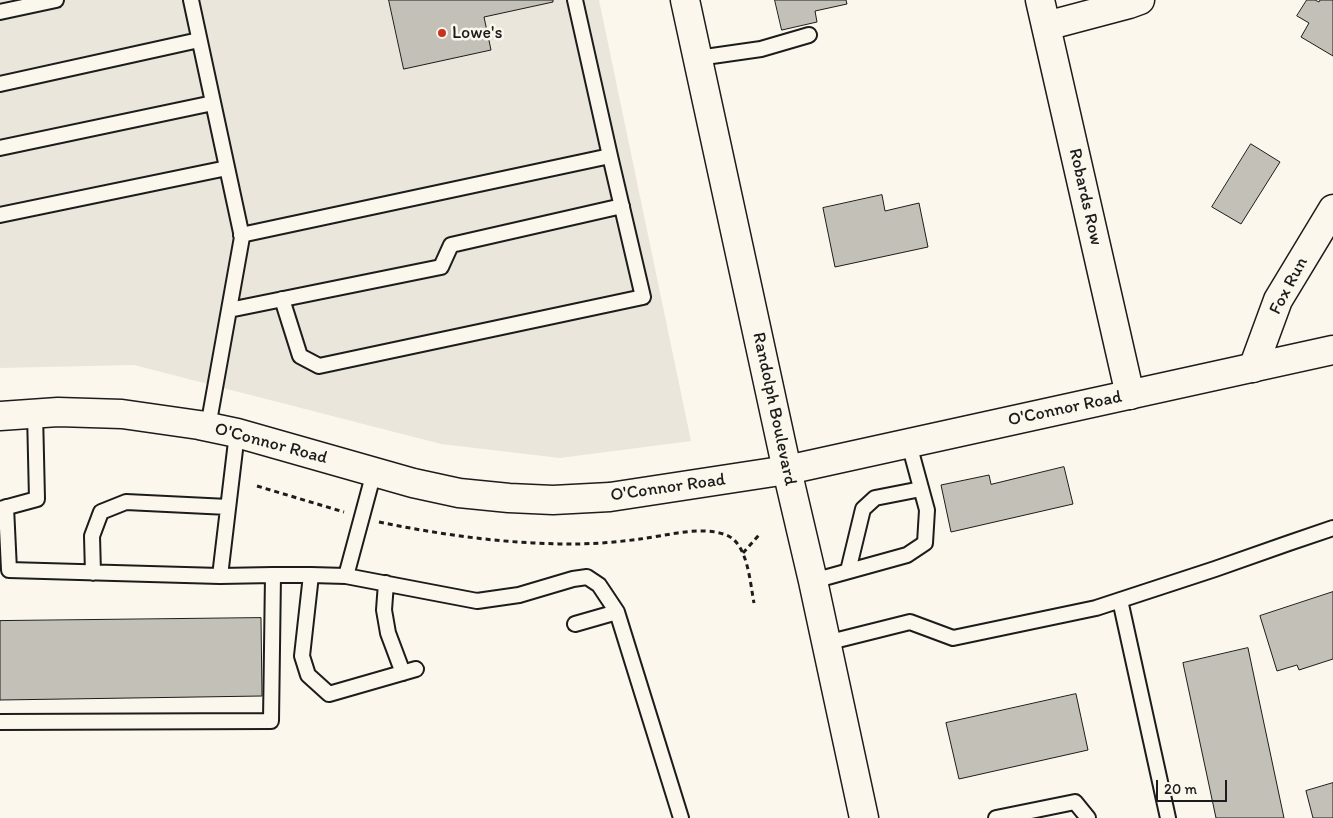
<!DOCTYPE html>
<style>
body{margin:0}
#map{position:relative;width:1333px;height:818px;overflow:hidden;background:#fbf7ec;font-family:Itim,sans-serif}
canvas{display:block}
.scale{position:absolute;left:1156px;top:780px;width:71px;height:22px;box-sizing:border-box;border:2px solid #1c1c1c;border-top:0;padding-left:6px;font-size:15px;line-height:18px;white-space:nowrap;color:#1c1c1c;-webkit-text-stroke:4px #fbf7ec;paint-order:stroke}
</style>
<div id="map">
<canvas width="1333" height="818"></canvas>
<div class="scale">20 m</div>
</div>
<script>
const g = document.querySelector('canvas').getContext('2d');
g.lineJoin = 'round';
function paint(path, color) { g.fillStyle = color; g.fill(path, 'evenodd'); }
function trace(path, color, width, dash) { g.strokeStyle = color; g.lineWidth = width; g.lineCap = dash ? 'butt' : 'round'; g.setLineDash(dash || []); g.stroke(path); }
function write(font, color, halo, rows, align = 'center') {
  g.font = font + ' Itim,sans-serif'; g.lineWidth = 5; g.setLineDash([]); g.textBaseline = 'middle'; g.strokeStyle = halo; g.fillStyle = color; for (const [text, x, y, turn = 0] of rows) {
    g.save(); g.translate(x, y); g.rotate((+turn || 0) * Math.PI / 180); g.textAlign = isNaN(turn) ? turn : align; if (halo) g.strokeText(text, 0, 0); g.fillText(text, 0, 0); g.restore();
  }
}
const built = new Path2D(`
 M0 0H599L691 441 560 458 441 444 134 365 0 368Z`);
const building = new Path2D(`
 M389 0H553V2L484 17 491 50 404 69Z
 M775 0H846L847 4 815 11 817 22 782 30Z
 M1307 0H1315L1319 2 1320 0H1333V56L1301 37 1309 23 1297 16Z
 M1251 144 1280 162 1241 224 1212 207Z
 M882 195 885 211 919 203 928 247 835 267 823 208Z
 M1064 467 1073 504 951 532 941 485 989 475 991 484Z
 M1333 592V659L1299 670 1297 665 1277 671 1260 616Z
 M261 618 262 696 0 700V621Z
 M1248 648 1284 818H1216L1183 663Z
 M1076 694 1088 750 959 779 946 723Z
 M1333 783V818H1313L1306 791Z`);
const path = new Path2D(`
 M257 486 344 512
 M379 522C442 535 507 544 572 544 593 544 619 542 640 539 666 536 701 525 726 535 748 543 750 583 754 603
 M743 553 759 535`);
const service = new Path2D(`
 M191 0 242 237 208 427
 M0 12 56 0
 M698 58 761 49 809 35
 M0 84 199 40
 M0 148 213 103
 M0 215 227 168
 M241 235 610 156 575 0
 M282 299 300 356 319 366 643 297 610 156
 M229 310 441 267 451 245 622 206
 M6 507 9 570 220 576 237 433
 M0 509 37 499 35 413
 M848 571 863 509 875 498 921 489
 M93 573 92 536 101 512 126 502 228 507
 M273 575H311L302 656 308 675 329 694 416 669
 M311 575 346 576 477 601 519 595 573 579 587 577 599 585 617 612
 M346 576 374 472
 M813 581 907 555 925 543 927 510 909 444
 M386 583 384 610 388 633 403 673
 M1120 600 1168 818
 M575 624 617 612 681 818
 M826 643 910 622 953 638 1096 608 1215 569 1289 543 1333 528
 M0 722 271 721 273 575 220 576
 M996 818 1075 802 1088 818`);
const minor = new Path2D(`
 M1040 0 1130 395
 M1046 26 1129 4 1140 0
 M1253 368 1278 300 1333 209`);
const tertiary = new Path2D(`
 M685 0 787 470`);
const secondary = new Path2D(`
 M0 416 58 412 122 414 199 425 237 433 413 483 459 493 509 498 553 500 610 497 787 470 1333 350
 M787 470 813 581 864 818`);
const markers = [
 [442,33,5,"#c8321e"]
];
const poiNames = [
 ["Lowe's",452,33]
];
const streetNames = [
 ["Robards Row",1085,197,77],
 ["Fox Run",1289,286,-62],
 ["Randolph Boulevard",774,409,78],
 ["O'Connor Road",1065,409,-12],
 ["O'Connor Road",271,444,15],
 ["O'Connor Road",668,488,-8]
];
paint(built, '#eae6dc');
paint(building, '#c3c0b8');
trace(building, '#1c1c1c', 1);
trace(service, '#1c1c1c', 18);
trace(minor, '#1c1c1c', 31);
trace(tertiary, '#1c1c1c', 31);
trace(secondary, '#1c1c1c', 31);
trace(path, '#1c1c1c', 3, [5, 4]);
trace(service, '#fbf7ec', 14);
trace(minor, '#fbf7ec', 28);
trace(tertiary, '#fbf7ec', 28);
trace(secondary, '#fbf7ec', 28);
for (const [x, y, r, color] of markers) { const dot = new Path2D(); dot.arc(x, y, r, 0, 2 * Math.PI); g.fillStyle = color; g.fill(dot); trace(dot, '#fbf7ec', 2); }
write('18px', '#1c1c1c', '#fbf7ec', poiNames, 'left');
write('18px', '#1c1c1c', '#fbf7ec', streetNames);
</script>
